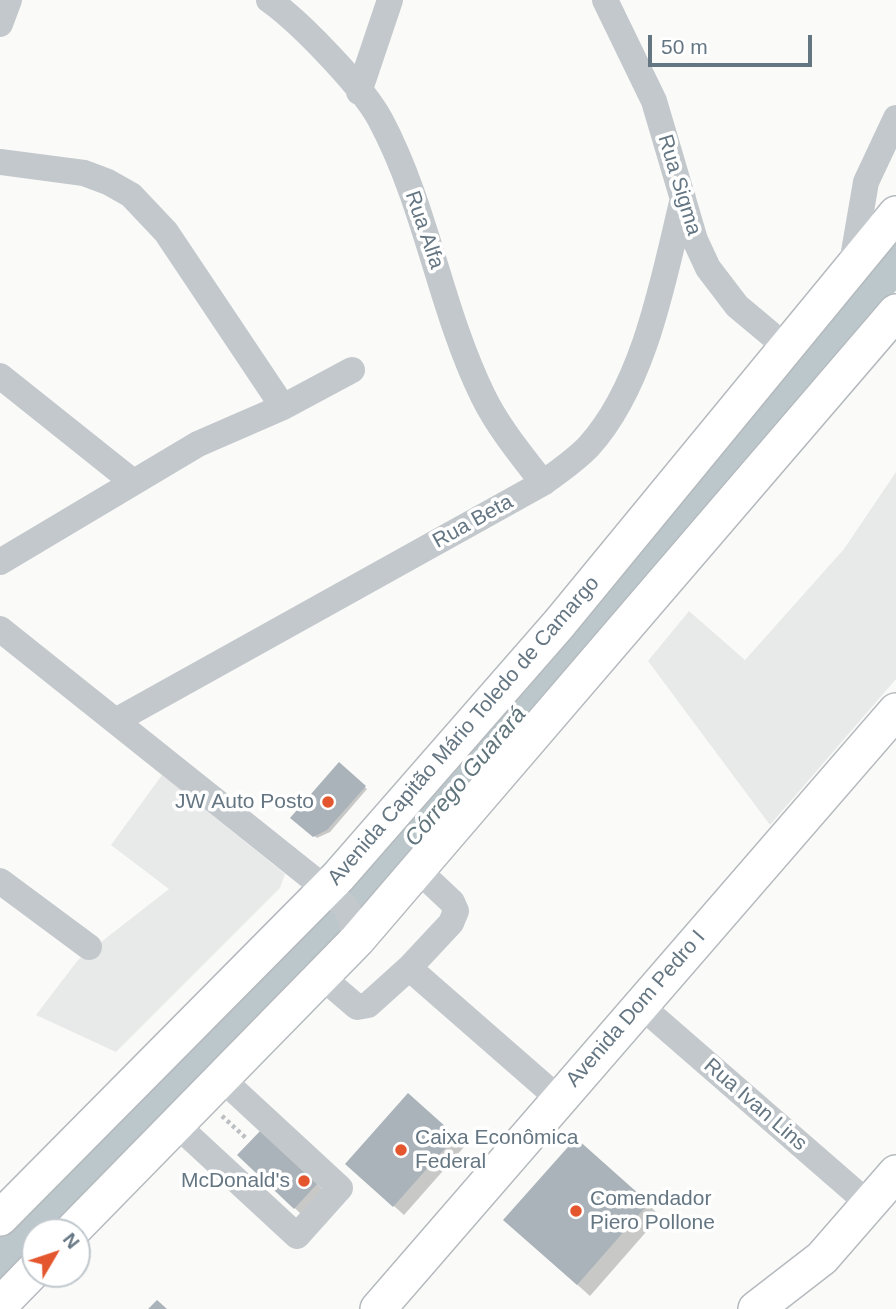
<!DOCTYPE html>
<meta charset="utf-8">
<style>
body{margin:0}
#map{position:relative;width:896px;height:1309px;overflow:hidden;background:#fafaf8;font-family:Helvetica,sans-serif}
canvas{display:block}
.north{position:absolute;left:21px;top:1218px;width:70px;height:70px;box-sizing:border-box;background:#fff;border:2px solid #c1c8cd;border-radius:50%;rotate:51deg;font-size:19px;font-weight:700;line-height:28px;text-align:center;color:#657683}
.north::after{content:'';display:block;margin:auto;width:24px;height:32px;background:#e4572e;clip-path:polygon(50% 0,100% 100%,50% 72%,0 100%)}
.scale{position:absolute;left:648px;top:35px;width:164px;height:32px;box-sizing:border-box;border:4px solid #657683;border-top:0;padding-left:9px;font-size:21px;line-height:24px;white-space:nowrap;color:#657683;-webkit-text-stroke:5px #fff;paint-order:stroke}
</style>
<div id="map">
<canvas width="896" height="1309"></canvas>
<div class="north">N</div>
<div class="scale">50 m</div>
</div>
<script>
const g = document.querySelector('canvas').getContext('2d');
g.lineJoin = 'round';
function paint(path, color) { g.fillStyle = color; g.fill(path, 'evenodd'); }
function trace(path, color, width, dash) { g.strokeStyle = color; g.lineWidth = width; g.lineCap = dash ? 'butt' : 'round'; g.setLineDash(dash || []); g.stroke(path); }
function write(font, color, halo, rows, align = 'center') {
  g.font = font + ' Helvetica,sans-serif'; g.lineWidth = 7; g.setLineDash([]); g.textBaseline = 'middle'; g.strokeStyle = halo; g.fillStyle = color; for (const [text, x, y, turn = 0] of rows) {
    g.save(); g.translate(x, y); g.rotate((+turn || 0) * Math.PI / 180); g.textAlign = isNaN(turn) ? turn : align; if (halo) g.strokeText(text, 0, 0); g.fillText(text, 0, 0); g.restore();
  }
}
const built = new Path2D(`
 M896 472V679L770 825 648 661 689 611 745 660 844 549Z
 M162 775 285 874 280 888 116 1052 36 1015 78 960 169 889 111 845Z`);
const shadow = new Path2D(`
 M339 765 367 789 330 832 317 838 292 818Z
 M408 1095 464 1147 404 1215 357 1173Z
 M262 1131 326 1193 304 1217 240 1155Z
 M648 1204 660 1216 590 1296 518 1232Z`);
const river = new Path2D(`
 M0 1263 376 881 632 582 896 259`);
const building = new Path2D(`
 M339 762 366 786 327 830 313 837 290 818Z
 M408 1093 456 1136 393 1207 345 1164Z
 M262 1129 318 1183 294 1209 237 1155Z
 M576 1138 649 1203 577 1285 503 1220Z
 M157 1300 167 1309H148Z`);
const path = new Path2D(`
 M222 1116 247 1139`);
const minor = new Path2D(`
 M269 0C300 22 364 88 381 121 427 208 440 308 483 396 498 427 522 456 543 483
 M605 0 654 101 695 240 708 268 737 306 786 347
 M0 24 9 0
 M359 92 390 0
 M0 162 84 173 108 182 131 195 166 232 283 407
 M851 269 866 182 896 118
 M0 376 133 482
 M0 562 198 444 283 407 352 370
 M0 629 327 890 347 908 357 940
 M117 720 543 483C558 472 576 460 589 446 645 384 664 277 683 198
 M418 870 452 902 456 911 451 923 409 968 559 1099
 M0 881 89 947
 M322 977 357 1007 368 1005 409 968
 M640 1005 870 1205
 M178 1126 297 1236 340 1188 222 1079`);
const major = new Path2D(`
 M0 1218 338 877 559 624 896 214
 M71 1232 357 940 896 312
 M0 1305 35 1269
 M378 1309 896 711
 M756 1309 822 1258 896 1173`);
const markers = [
 [328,802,7,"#e4572e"],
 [401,1150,7,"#e4572e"],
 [304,1181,7,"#e4572e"],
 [576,1211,7,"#e4572e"]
];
const streetNames = [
 ["Rua Sigma",679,185,73],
 ["Rua Alfa",424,230,71],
 ["Rua Beta",473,522,-29],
 ["Avenida Capitão Mário Toledo de Camargo",464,731,-49],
 ["Avenida Dom Pedro I",636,1009,-49],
 ["Rua Ivan Lins",755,1105,41]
];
const poiNames = [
 ["JW Auto Posto",314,802],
 ["Caixa Econômica",415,1138,"left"],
 ["Federal",415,1162,"left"],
 ["McDonald's",290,1181],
 ["Comendador",590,1199,"left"],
 ["Piero Pollone",590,1223,"left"]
];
const waterNames = [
 ["Córrego Guarará",466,777,-50]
];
paint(built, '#e8e9e9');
paint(shadow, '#0003');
trace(river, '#bbc7cb', 40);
paint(building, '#aab3b9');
trace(major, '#b5babe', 38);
trace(path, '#bbbfc2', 4.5, [3.5, 3.5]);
trace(minor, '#c3c8cc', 26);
trace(major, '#fff', 35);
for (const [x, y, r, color] of markers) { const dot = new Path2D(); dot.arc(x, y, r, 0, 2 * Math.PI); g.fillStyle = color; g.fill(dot); trace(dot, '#fff', 2.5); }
write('21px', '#657683', '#fff', streetNames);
write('21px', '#657683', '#fff', poiNames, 'right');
write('italic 23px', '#60757c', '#fff', waterNames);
</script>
